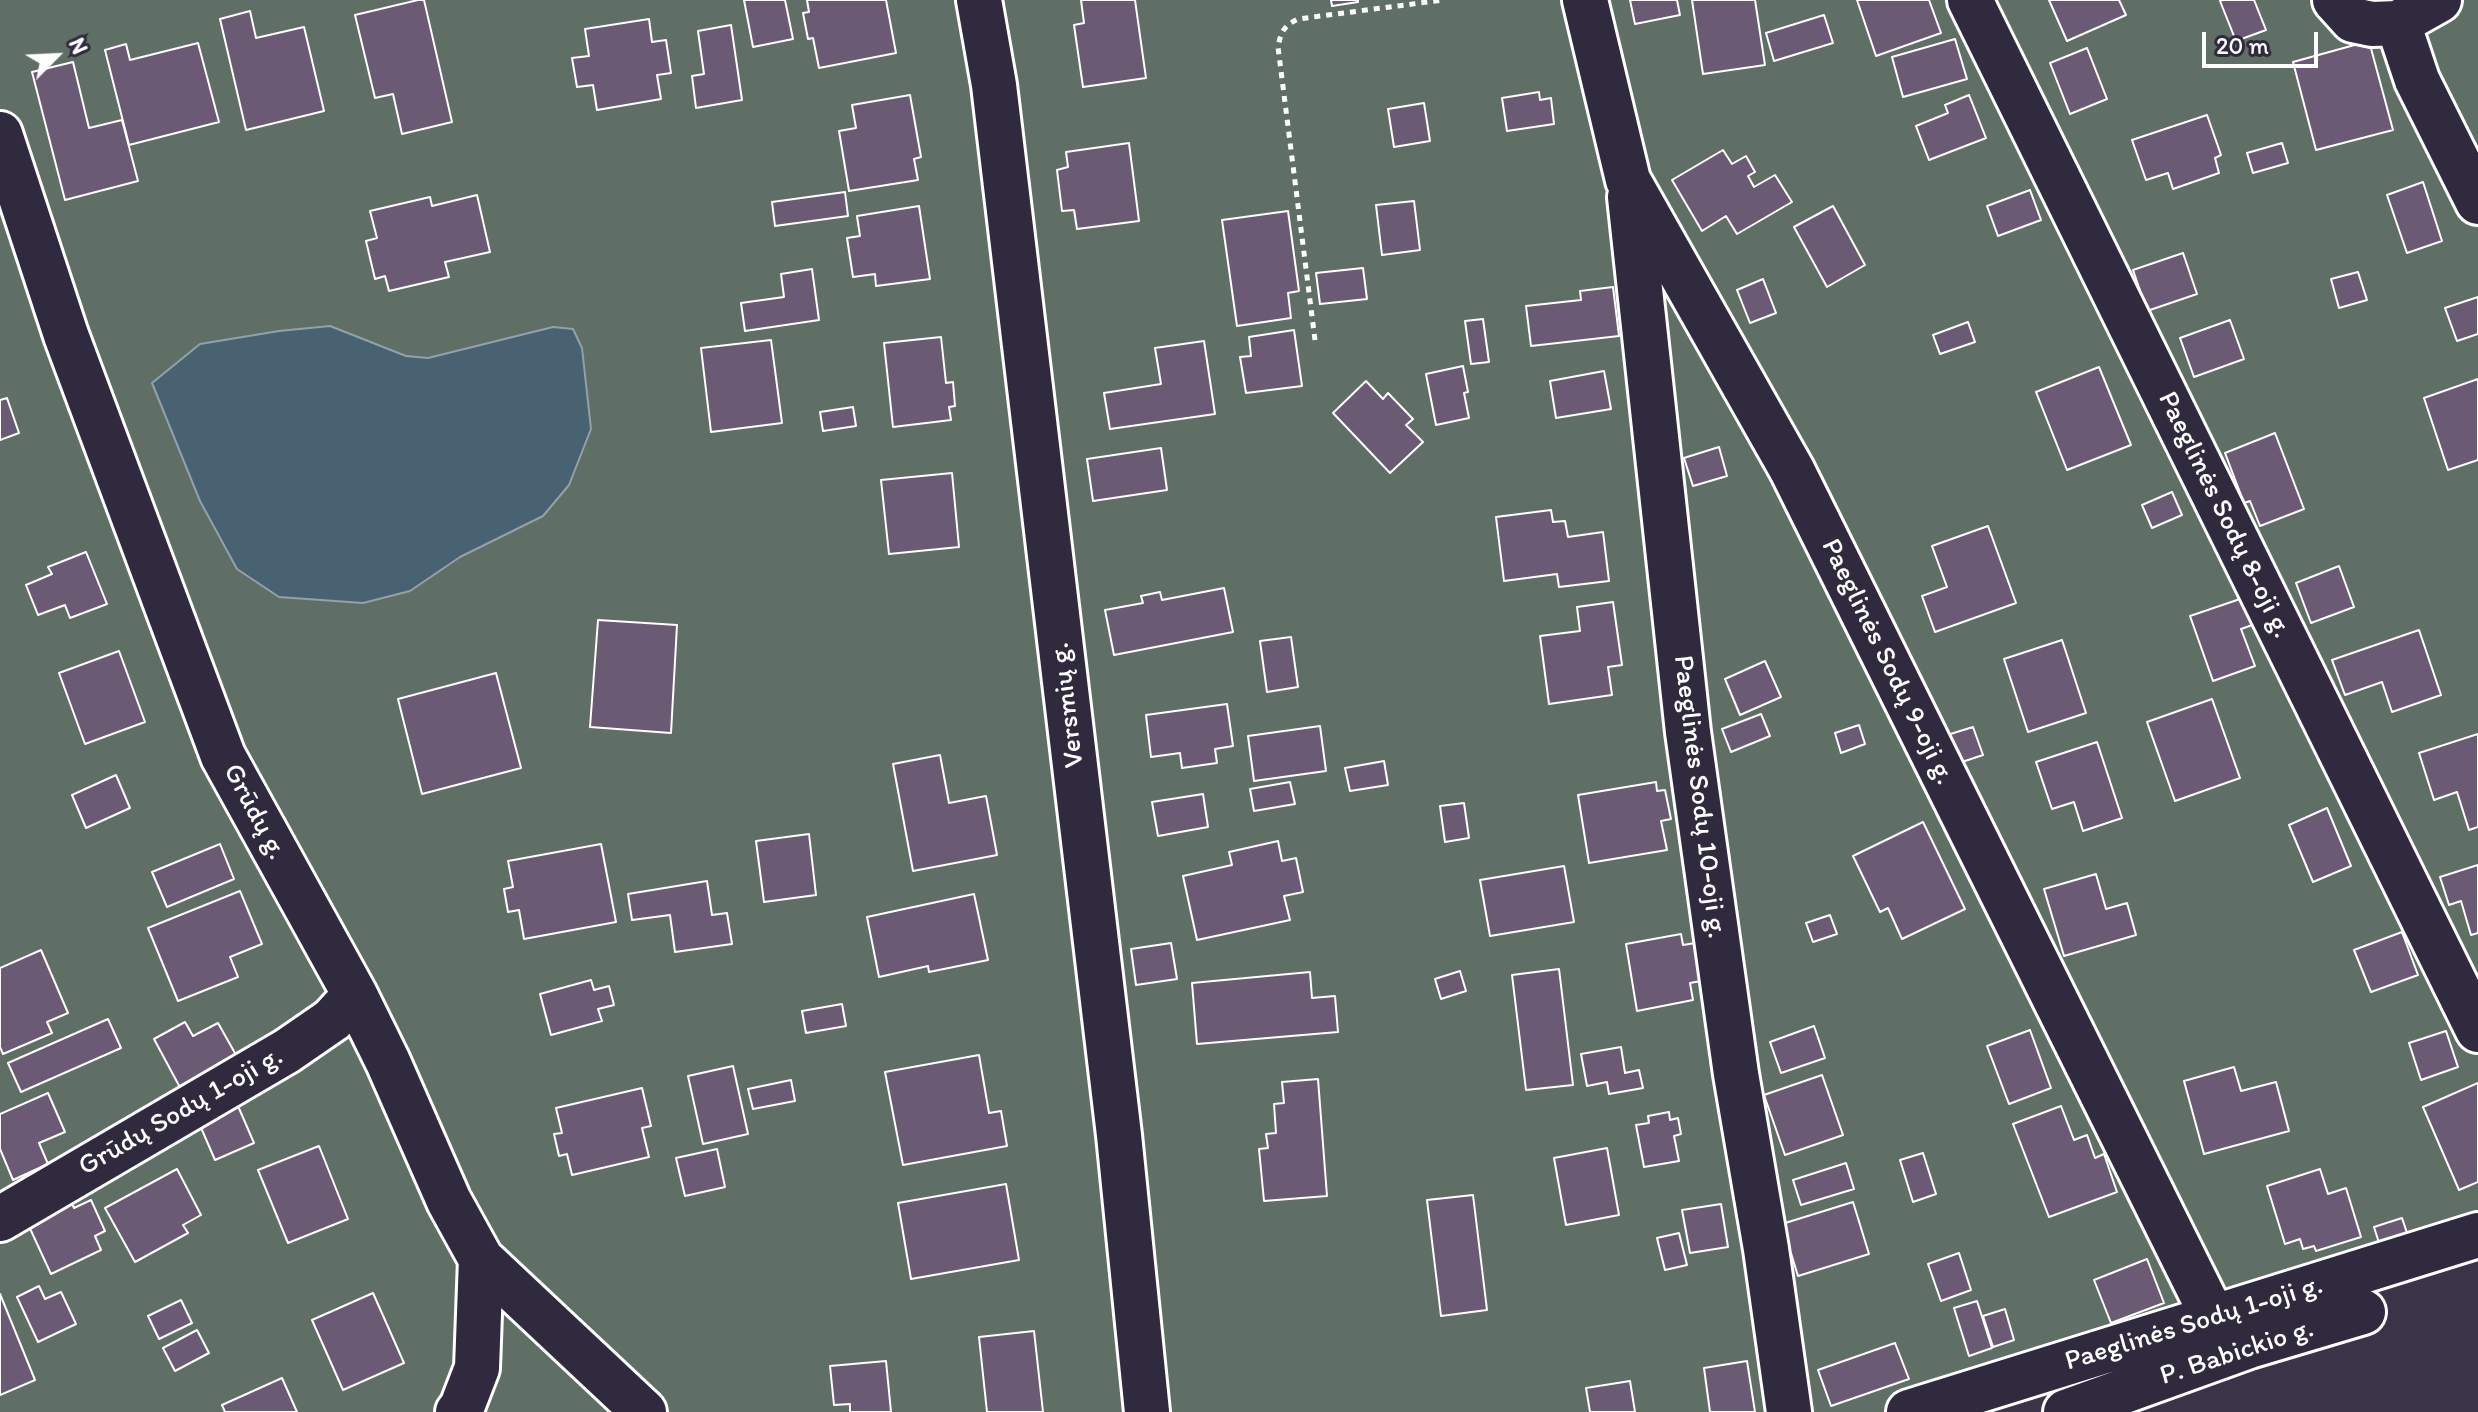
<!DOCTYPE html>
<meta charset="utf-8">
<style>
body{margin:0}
#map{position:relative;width:2478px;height:1412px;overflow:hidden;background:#3b3448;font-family:Itim,sans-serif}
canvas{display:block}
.north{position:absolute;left:16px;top:16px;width:80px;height:80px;-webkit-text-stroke:6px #2f2a3d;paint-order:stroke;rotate:66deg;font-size:22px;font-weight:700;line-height:32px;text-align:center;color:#fff}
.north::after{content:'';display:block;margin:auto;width:28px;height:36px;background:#fff;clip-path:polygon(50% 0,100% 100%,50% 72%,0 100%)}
.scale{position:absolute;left:2202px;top:32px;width:116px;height:36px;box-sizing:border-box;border:4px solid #fff;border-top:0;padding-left:10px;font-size:24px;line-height:28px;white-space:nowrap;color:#fff;-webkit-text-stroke:6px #2f2a3d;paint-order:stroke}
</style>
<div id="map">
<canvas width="2478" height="1412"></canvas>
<div class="north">N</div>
<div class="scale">20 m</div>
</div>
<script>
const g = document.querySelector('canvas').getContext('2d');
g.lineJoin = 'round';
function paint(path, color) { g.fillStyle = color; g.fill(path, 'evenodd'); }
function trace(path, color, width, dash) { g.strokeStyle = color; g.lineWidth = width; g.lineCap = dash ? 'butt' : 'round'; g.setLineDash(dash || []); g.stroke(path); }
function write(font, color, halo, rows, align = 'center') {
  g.font = font + ' Itim,sans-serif'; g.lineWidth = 8; g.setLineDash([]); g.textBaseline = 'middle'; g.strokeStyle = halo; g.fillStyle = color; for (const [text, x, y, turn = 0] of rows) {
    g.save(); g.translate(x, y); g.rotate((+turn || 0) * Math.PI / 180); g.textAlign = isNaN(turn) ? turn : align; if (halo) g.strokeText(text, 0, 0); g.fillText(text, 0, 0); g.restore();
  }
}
const green = new Path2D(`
 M0 0H2478V1258L2186 1347 1989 1412H0Z`);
const water = new Path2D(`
 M330 326 406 356 428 358 553 327 573 329 582 348 591 429 569 485 543 516 460 557 410 591 363 603 279 597 237 569 200 501 152 383 200 344 279 331Z`);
const building = new Path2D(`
 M418 0H424L452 122 402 134 393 94 375 98 355 15Z
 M744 0H785L793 39 753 47Z
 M807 0H886L896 53 819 68 813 38 808 39 803 13 809 12Z
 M1081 0H1135L1146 78 1083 87 1074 25 1084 23Z
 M1331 0H1358V2L1332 6Z
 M1630 0H1677L1680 15 1635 24Z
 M1692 0H1755L1765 65 1703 74Z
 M1857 0H1929L1941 33 1876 56Z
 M2049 0H2119L2126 15 2067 41Z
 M2223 0H2254L2266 30 2236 41 2220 1Z
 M250 11 256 38 304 27 324 111 246 130 220 19Z
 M1824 15 1833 43 1774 61 1766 33Z
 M649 19 652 42 666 40 671 73 657 75 661 99 597 110 593 85 577 87 572 58 589 56 585 29Z
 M731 25 742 100 696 108 692 76 704 74 698 31Z
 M1955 39 1967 79 1903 97 1892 57Z
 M2369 41 2393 130 2316 150 2293 62Z
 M198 43 219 122 129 145 105 50 126 44 130 60Z
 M2087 48 2107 99 2070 114 2050 63Z
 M73 62 89 128 122 120 138 181 65 200 32 72Z
 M1539 92 1540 100 1551 98 1554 124 1507 131 1502 98Z
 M910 95 921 157 914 159 918 180 849 191 839 131 856 128 852 105Z
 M1969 95 1986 138 1929 160 1916 126 1948 113 1945 105Z
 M1424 103 1430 141 1394 147 1388 109Z
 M2207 115 2221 155 2215 158 2219 173 2173 189 2168 173 2146 180 2132 140Z
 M1129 143 1139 221 1077 229 1074 210 1062 211 1057 170 1068 167 1066 152Z
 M2282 143 2288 163 2253 173 2247 153Z
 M1723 150 1732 164 1746 156 1755 172 1748 176 1754 187 1775 175 1792 202 1737 234 1726 216 1702 231 1672 180Z
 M2423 182 2442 241 2407 253 2387 195Z
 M2030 190 2041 220 1998 236 1987 206Z
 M845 192 848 216 775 226 772 202Z
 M477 195 490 252 445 262 449 277 389 291 385 276 375 279 366 241 377 238 370 211 430 197 432 206Z
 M1414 201 1420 250 1382 255 1376 205Z
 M919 206 930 279 876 286 875 274 853 277 847 238 860 236 857 216Z
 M1833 206 1865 265 1827 287 1794 227Z
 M1288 211 1299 291 1288 293 1291 318 1237 326 1222 220Z
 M2183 253 2197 294 2147 311 2133 270Z
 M1363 268 1367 299 1320 304 1316 273Z
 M812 269 819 320 745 331 741 303 784 297 781 274Z
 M2358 272 2367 300 2339 308 2331 279Z
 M1763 279 1776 313 1750 323 1737 290Z
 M1613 287 1619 336 1531 346 1526 306 1581 300 1580 291Z
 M2478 297V334L2457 341 2445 308Z
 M1483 319 1489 362 1471 364 1465 321Z
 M2230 320 2244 359 2194 377 2180 338Z
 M1968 322 1975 342 1940 354 1933 335Z
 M1294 330 1302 386 1246 393 1240 357 1251 356 1249 337Z
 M941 337 946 383 953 382 955 406 949 407 951 420 893 427 884 343Z
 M771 340 782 423 711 432 701 348Z
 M1204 341 1215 414 1110 429 1104 393 1161 384 1155 348Z
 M1463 366 1468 392 1464 393 1469 418 1436 425 1426 374Z
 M2099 367 2131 445 2067 470 2036 392Z
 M1604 371 1611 409 1556 418 1550 381Z
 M2478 379V460L2448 470 2424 398Z
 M1366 381 1383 399 1388 393 1413 419 1406 425 1423 442 1390 473 1333 413Z
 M7 398 19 433 0 440V400Z
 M853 407 856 426 823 431 820 412Z
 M2275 433 2304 509 2260 526 2250 501 2244 503 2225 453Z
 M1719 447 1727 476 1693 486 1684 458Z
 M1161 448 1167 490 1093 501 1087 459Z
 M952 473 959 547 889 554 881 480Z
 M2172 492 2182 515 2152 528 2142 505Z
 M1551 510 1553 522 1565 521 1568 537 1603 532 1609 581 1559 587 1557 574 1504 581 1496 517Z
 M1988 526 2016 603 1935 632 1922 596 1947 587 1932 546Z
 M86 552 107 604 70 618 65 605 38 615 26 585 52 574 48 567Z
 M2339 566 2354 607 2311 623 2296 583Z
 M1224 588 1233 632 1114 655 1105 610 1143 603 1141 596 1160 592 1162 600Z
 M2246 597 2255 624 2241 629 2255 666 2213 681 2190 616Z
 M1613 602 1622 665 1608 667 1612 695 1549 704 1540 636 1580 631 1577 607Z
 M598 620 677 625 671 733 590 727Z
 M2419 630 2441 695 2392 712 2382 682 2345 695 2332 660Z
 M1291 637 1298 687 1267 692 1260 641Z
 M2062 640 2086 713 2028 732 2004 659Z
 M119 651 145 722 85 744 59 673Z
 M1765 661 1781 697 1740 715 1725 679Z
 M496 673 521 768 422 794 398 699Z
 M2212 699 2240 778 2175 801 2147 722Z
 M1227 704 1233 746 1215 749 1217 763 1182 768 1180 753 1151 757 1146 715Z
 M1761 714 1770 736 1731 752 1722 729Z
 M1859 725 1865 744 1841 753 1835 733Z
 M1320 726 1326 771 1254 781 1248 736Z
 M1973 727 1983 755 1953 765 1944 736Z
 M2478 734V827L2469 830 2457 792 2434 800 2419 753Z
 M2097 742 2122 818 2083 831 2074 802 2052 809 2036 762Z
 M940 755 949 803 986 796 997 855 913 871 893 764Z
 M1384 761 1388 785 1350 791 1345 768Z
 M116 775 130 808 86 828 72 795Z
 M1290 782 1295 804 1254 811 1250 789Z
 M1656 782 1657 791 1665 790 1671 819 1661 821 1667 850 1589 863 1578 795Z
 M1203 794 1208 827 1158 836 1152 802Z
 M1464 803 1469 838 1445 842 1440 806Z
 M2327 808 2351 866 2313 882 2289 825Z
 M1923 822 1965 909 1902 939 1888 908 1880 912 1853 856Z
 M809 834 816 895 764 902 756 841Z
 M1278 841 1282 861 1296 858 1303 892 1284 896 1290 920 1197 940 1183 876 1232 865 1229 852Z
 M220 844 234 879 167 907 152 872Z
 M601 844 616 922 524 939 519 910 508 912 504 889 513 887 508 861Z
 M2478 865V933L2471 935 2461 901 2449 905 2440 877Z
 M1564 866 1574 922 1490 936 1480 880Z
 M2096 874 2106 909 2127 903 2136 935 2064 956 2044 889Z
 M707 881 712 915 727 913 732 944 675 952 670 915 632 920 628 894Z
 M240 891 262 944 230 957 238 977 178 1001 148 928Z
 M974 894 988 960 929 972 928 966 879 977 867 917Z
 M1830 915 1837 934 1813 942 1806 923Z
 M2402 932 2418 975 2371 992 2354 950Z
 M1681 934 1683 945 1695 943 1701 981 1690 983 1693 1000 1637 1011 1626 944Z
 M1171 943 1177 979 1136 985 1131 949Z
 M41 950 68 1013 47 1022 52 1033 3 1054 0 1047V968Z
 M1559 969 1573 1085 1526 1090 1512 975Z
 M1460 971 1466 991 1441 999 1435 979Z
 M1310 972 1312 998 1335 996 1338 1032 1197 1044 1192 983Z
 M591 980 594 990 609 986 614 1005 598 1009 602 1021 551 1035 540 994Z
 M842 1004 846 1026 806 1033 802 1011Z
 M108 1019 121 1048 21 1092 8 1063Z
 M185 1022 193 1036 218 1023 240 1062 183 1093 154 1039Z
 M1814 1026 1825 1058 1781 1073 1770 1042Z
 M2030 1030 2051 1088 2009 1104 1987 1046Z
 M2446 1031 2458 1067 2421 1080 2409 1043Z
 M1621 1047 1625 1073 1639 1070 1643 1088 1609 1094 1607 1082 1587 1086 1581 1054Z
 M979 1055 989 1113 1001 1111 1007 1146 903 1165 885 1072Z
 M733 1066 748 1134 703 1144 688 1076Z
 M2234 1067 2241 1091 2276 1082 2289 1131 2204 1154 2184 1081Z
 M1822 1075 1843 1135 1785 1155 1764 1095Z
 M1318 1079 1327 1196 1264 1201 1259 1149 1268 1148 1266 1134 1276 1133 1274 1104 1284 1103 1282 1082Z
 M791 1080 795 1101 753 1109 748 1089Z
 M2478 1083V1182L2459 1190 2423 1107Z
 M642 1088 651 1126 642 1128 649 1157 572 1175 567 1154 559 1156 554 1134 562 1133 556 1108Z
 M48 1093 65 1132 39 1143 48 1164 13 1180 0 1149V1114Z
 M238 1106 254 1143 215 1160 199 1123Z
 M2061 1106 2074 1140 2087 1135 2095 1158 2104 1154 2117 1192 2049 1217 2013 1124Z
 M1669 1112 1670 1120 1678 1118 1681 1134 1674 1136 1679 1161 1644 1167 1636 1125 1649 1123 1648 1116Z
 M319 1146 348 1219 288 1243 258 1170Z
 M1607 1148 1619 1215 1566 1225 1554 1158Z
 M717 1149 725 1187 685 1196 676 1158Z
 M1923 1153 1936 1194 1913 1202 1900 1160Z
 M1846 1163 1854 1189 1801 1205 1793 1180Z
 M177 1169 201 1215 183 1225 188 1233 135 1262 105 1208Z
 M2320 1169 2328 1194 2346 1188 2361 1237 2316 1251 2314 1246 2303 1249 2300 1239 2285 1244 2267 1186Z
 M1006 1184 1019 1260 911 1279 898 1203Z
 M1473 1195 1487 1310 1441 1316 1427 1200Z
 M91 1200 105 1231 95 1236 101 1250 51 1274 27 1222 71 1201 74 1208Z
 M1853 1202 1869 1254 1798 1276 1782 1224Z
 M1721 1204 1728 1247 1690 1253 1682 1210Z
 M2402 1218 2408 1236 2380 1246 2374 1227Z
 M1679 1233 1687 1265 1665 1270 1657 1238Z
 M1959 1253 1971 1290 1941 1301 1928 1264Z
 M2147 1259 2164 1303 2111 1323 2094 1280Z
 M39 1286 45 1299 61 1292 76 1324 38 1342 17 1297Z
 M373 1293 404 1363 343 1390 312 1320Z
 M0 1294 35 1380 0 1395Z
 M181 1300 192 1323 159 1339 148 1316Z
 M1977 1301 1992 1348 1969 1356 1954 1308Z
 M2005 1309 2014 1340 1993 1347 1983 1316Z
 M197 1330 209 1353 175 1371 163 1348Z
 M1034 1331 1043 1412H987L979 1337Z
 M1895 1343 1909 1379 1831 1406 1818 1370Z
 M886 1361 891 1412H850V1404L834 1405 830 1366Z
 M1747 1361 1755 1412H1710L1704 1368Z
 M282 1378 297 1412H225L222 1405Z
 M1630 1381 1635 1412H1590L1586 1388Z`);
const path = new Path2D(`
 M1315 340 1278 47C1281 31 1284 26 1298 19L1443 0`);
const street = new Path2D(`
 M979 0 994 85 1119 1135 1147 1412
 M1585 0 1628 180 1792 470 2213 1317
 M1970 0 2478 1030
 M2335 0 2353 20 2372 24 2398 23 2439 0
 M2398 23 2417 80 2478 202
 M0 134 66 335 223 756 355 995 388 1062 449 1201 481 1259 644 1412
 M1630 197 1688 732 1736 1074 1766 1249 1789 1412
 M0 1219 287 1051 332 1020 355 995
 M458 1412 462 1407 477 1368 481 1259
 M1909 1412 2478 1235
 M2066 1412 2249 1346 2363 1312`);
const streetNames = [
 ["Paeglinės Sodų 8-oji g.",2224,515,64],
 ["Paeglinės Sodų 9-oji g.",1887,662,64],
 ["Versmių g.",1068,705,-97],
 ["Paeglinės Sodų 10-oji g.",1699,797,83],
 ["Grūdų g.",254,812,62],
 ["Grūdų Sodų 1-oji g.",181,1112,-30],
 ["Paeglinės Sodų 1-oji g.",2194,1324,-17],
 ["P. Babickio g.",2237,1353,-18]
];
paint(green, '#606f65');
paint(water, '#496272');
trace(water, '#92a1aa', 2);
paint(building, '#6b5a74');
trace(building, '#fff', 2);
trace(street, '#fff', 50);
trace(path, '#fff', 5, [6, 6]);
trace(street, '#2f2a3d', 44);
write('28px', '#fff', '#2f2a3d', streetNames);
</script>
